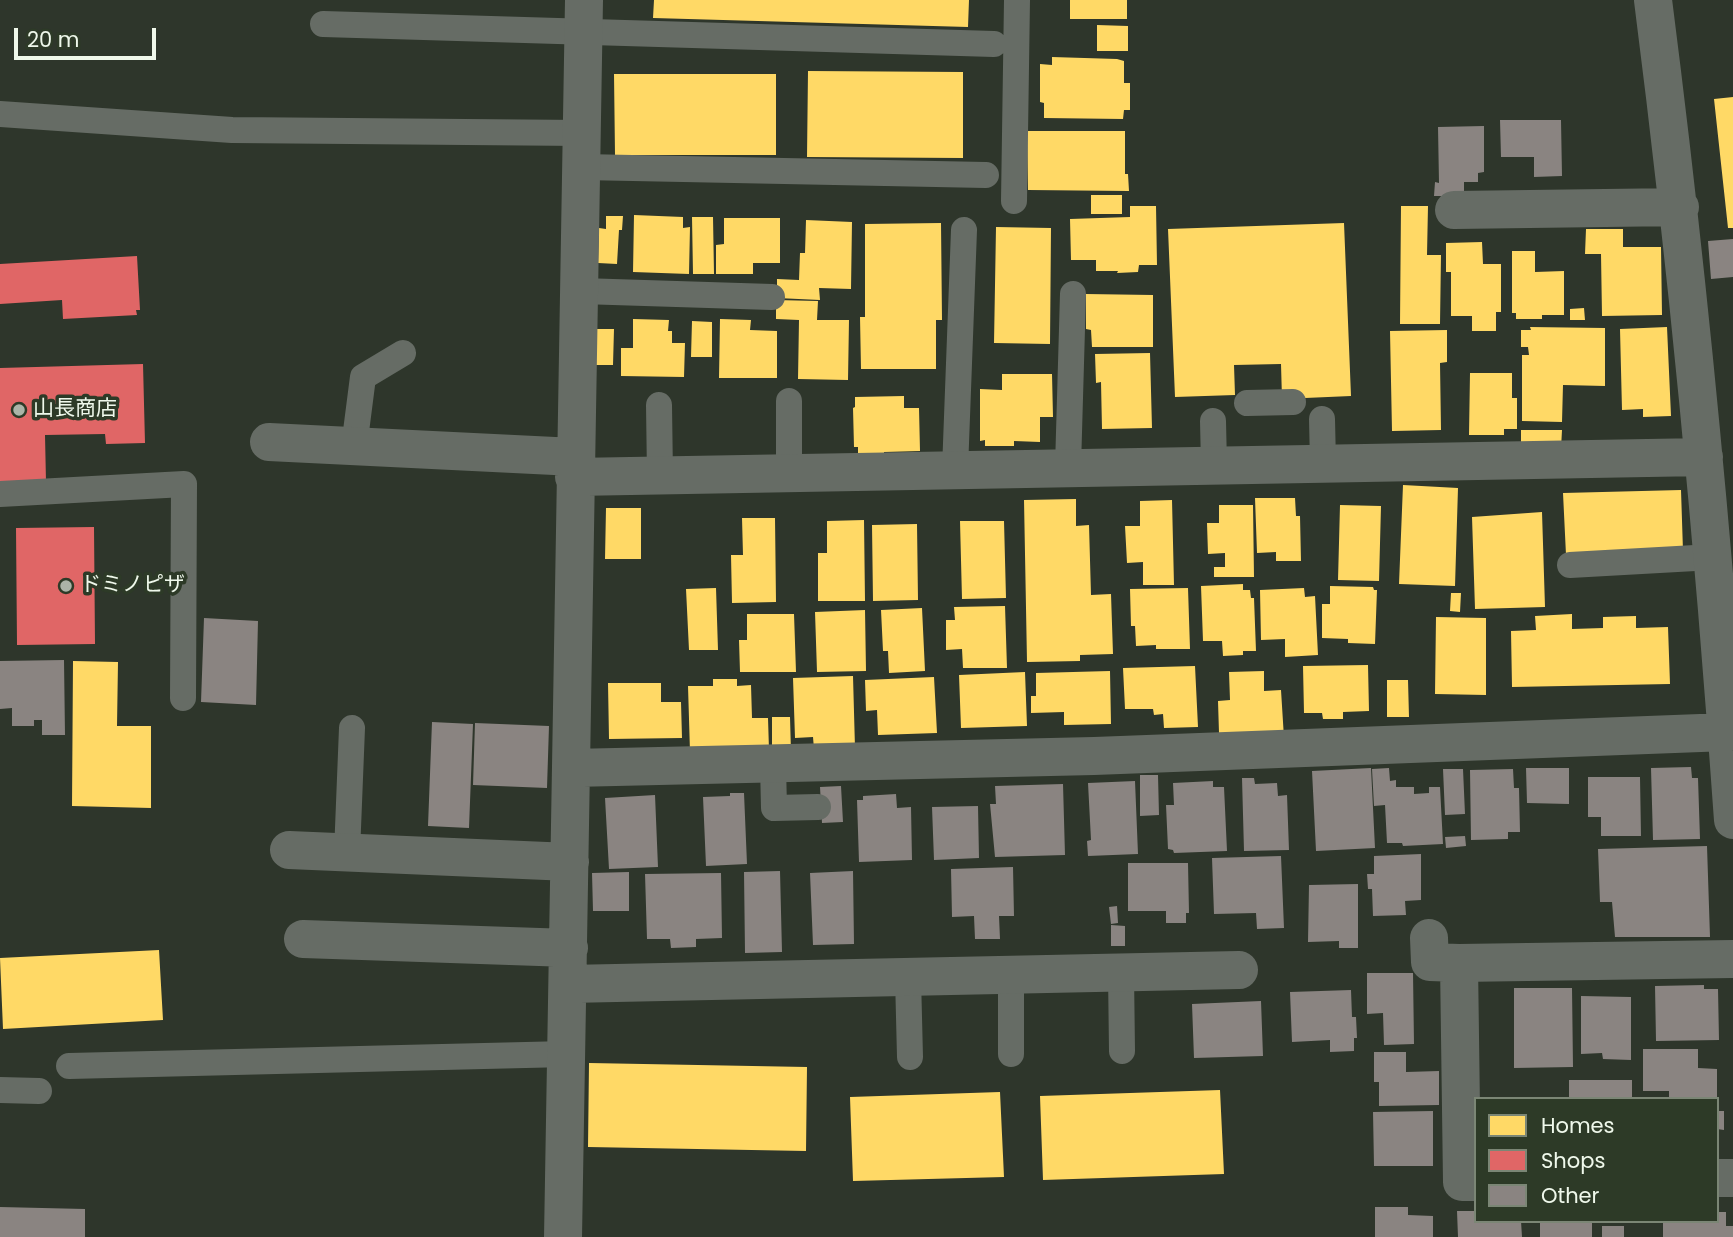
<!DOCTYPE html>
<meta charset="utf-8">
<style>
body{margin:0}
#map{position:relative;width:1733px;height:1237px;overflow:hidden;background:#2e362b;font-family:Poppins,sans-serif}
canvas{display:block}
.legend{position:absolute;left:1474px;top:1097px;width:245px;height:126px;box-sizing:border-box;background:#2d3a27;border:2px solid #7b8675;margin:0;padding:9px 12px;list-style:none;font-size:21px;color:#eff8eb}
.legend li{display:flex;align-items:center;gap:14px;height:35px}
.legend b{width:35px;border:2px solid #7b8675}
.scale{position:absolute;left:14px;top:28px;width:142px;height:32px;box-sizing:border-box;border:4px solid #eff8eb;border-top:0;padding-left:9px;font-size:21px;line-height:24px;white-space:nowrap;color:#eff8eb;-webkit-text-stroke:5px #2d3a27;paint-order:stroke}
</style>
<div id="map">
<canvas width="1733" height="1237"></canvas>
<ul class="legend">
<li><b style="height:19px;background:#ffd966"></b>Homes</li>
<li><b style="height:19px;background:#e06666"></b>Shops</li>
<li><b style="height:19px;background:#8a8481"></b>Other</li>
</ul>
<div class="scale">20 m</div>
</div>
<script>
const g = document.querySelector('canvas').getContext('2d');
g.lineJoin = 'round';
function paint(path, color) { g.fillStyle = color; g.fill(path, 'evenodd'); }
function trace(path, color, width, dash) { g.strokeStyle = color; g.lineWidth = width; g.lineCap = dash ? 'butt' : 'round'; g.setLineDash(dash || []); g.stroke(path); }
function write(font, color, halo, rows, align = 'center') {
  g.font = font + ' Poppins,"Noto Sans JP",sans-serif'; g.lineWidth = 7; g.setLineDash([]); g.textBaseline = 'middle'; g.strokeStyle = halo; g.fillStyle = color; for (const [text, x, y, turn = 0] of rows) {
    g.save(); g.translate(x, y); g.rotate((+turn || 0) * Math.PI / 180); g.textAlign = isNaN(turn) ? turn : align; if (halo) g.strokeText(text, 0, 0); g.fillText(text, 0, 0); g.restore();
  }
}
const homes = new Path2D(`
 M654 0H969L968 27 653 18Z
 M1070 0H1127V19H1070Z
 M1097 25 1128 26V51H1097Z
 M1052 57 1117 59 1124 61V83H1130V110H1124L1123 119 1044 118V103L1040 102V64L1052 65Z
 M808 71 963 72V158L807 157Z
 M614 74H776V155H615Z
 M1733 97V228H1728L1714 99Z
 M1027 131H1125V174H1128L1129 191 1028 190Z
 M1091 195H1122V214H1091Z
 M1130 206H1156L1157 265H1139L1138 272 1117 273 1118 271H1096V260H1071L1070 219 1130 217Z
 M1401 206H1428L1427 255H1441L1440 324H1400Z
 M634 215 683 217V228L690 227 689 274 633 272Z
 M606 216H623L622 230H619L617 264 598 263 599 228 606 229Z
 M692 217H713L714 274H693Z
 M724 218H780V263H753V274H716V245L724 244Z
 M806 220 852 222 851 289 819 288 820 300 777 298V279L799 280 800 253H805Z
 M941 223 942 320H936V369H861L860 317H865V224Z
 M1344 223 1351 396 1282 399 1281 364 1234 365 1235 395 1175 397 1168 229Z
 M996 227 1051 228 1050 344 994 343Z
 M1586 229H1623V247H1661L1662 315 1602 316 1601 254H1585Z
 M1482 242 1483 264H1501V312H1496V331H1472V316H1451V272H1446V243Z
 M1512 251H1535V272L1564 271V315H1542V319H1516V313H1512Z
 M1086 294 1153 295V347H1092L1091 330 1086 329Z
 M776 300 818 301 817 320H849L848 380 798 379 799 320 776 319Z
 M1584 308 1585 320H1570V309Z
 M633 319 669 320 668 331H672V343H685L684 377 621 376V348H633Z
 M720 319 751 320 750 330 777 331V378H719Z
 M692 321 712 322V357H691Z
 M1530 327 1605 328V386L1563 385 1562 422 1522 421V355H1529L1528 347H1521V330H1531Z
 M1667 327 1671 416 1643 417V409L1622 410 1620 329Z
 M596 329H614L613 365H594Z
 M1447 330V362L1440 363 1441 430 1392 431 1390 331Z
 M1150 353 1152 428 1102 429 1101 382 1096 383 1095 354Z
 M1470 373H1512V398H1517V429H1504V435H1469Z
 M1002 374H1052L1053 417H1040V442L1014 441V446H985V440L980 441V389L1002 390Z
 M904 396V408H919L920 451 884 452V456L858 457V447H854L853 408 855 407V397Z
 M1521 430H1562L1561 449 1521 448Z
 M1403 485 1458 488 1455 586 1399 584Z
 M1681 490 1683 551 1566 555 1563 493Z
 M1255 498H1295L1296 516H1300L1301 561H1276V552L1257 553Z
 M1076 499V526L1089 525 1091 595 1111 594 1113 654 1080 655V661L1027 662 1024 500Z
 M1172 500 1174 585H1143V562L1127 563 1125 526H1140V501Z
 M1219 505H1253L1254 577H1214V567H1225V553L1208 554 1207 523H1219Z
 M1340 505 1381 506 1379 581 1338 580Z
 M606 508H641V559H605Z
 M1542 512 1545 607 1475 609 1472 517Z
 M742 518H775L776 602 732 603 731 555H743Z
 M864 520 865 601H818V553H827V521Z
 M960 521H1004L1006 598 962 599Z
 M917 524 918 600 873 601 872 525Z
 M1243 584V590H1250L1251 598H1254L1256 651H1243V655L1223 656 1222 641H1203L1201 586Z
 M1330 586 1373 587 1374 590H1377L1375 644 1348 643V639L1322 638V604H1330Z
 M716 588 718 650H689L686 589Z
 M1188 588 1190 649H1156V645L1136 646 1135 626H1131L1130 589Z
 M1304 588 1305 597 1315 596 1318 655 1285 657V639L1261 640 1260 590Z
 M1451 593H1461L1460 612 1450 611Z
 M1005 606 1007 668H963L962 649 946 650V620H955L954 607Z
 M922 608 925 671 889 673 888 651H883L881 610Z
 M865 610 866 671 817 672 815 612Z
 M747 614H794L796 672H740L739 640H747Z
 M1572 614V629L1603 628V617L1636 616V628L1668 627 1670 684 1512 687 1511 631 1536 630 1535 616Z
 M1436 617 1486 618V695L1435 694Z
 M73 661 118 662 117 726H151V808L72 806Z
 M1368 665 1369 711 1343 712V719H1323L1322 713H1304L1303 666Z
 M1195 666 1198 727 1164 728 1163 714 1154 715 1153 709H1125L1123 668Z
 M1110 671 1111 724 1064 725V712L1031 713V696H1036V673Z
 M1264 671V691L1281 690 1284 738 1219 733 1218 701 1230 700 1229 672Z
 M1025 672 1027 726 961 728 959 675Z
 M853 676 855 748 814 749 813 737 795 738 793 678Z
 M934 677 937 733 878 735 877 710 866 711 865 680Z
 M713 679H737V686L751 685 752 718H768L769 750 690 752 688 686H713Z
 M1387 680H1408L1409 717H1387Z
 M608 683H661V702H681L682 738 609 739Z
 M772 717H790L791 752 772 753Z
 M159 950 163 1020 3 1029 0 958Z
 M589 1063 807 1067 806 1151 588 1147Z
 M1220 1090 1224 1174 1043 1180 1040 1096Z
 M1000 1092 1004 1177 853 1181 850 1097Z`);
const shops = new Path2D(`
 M137 256 140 310H136L137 315 63 319 62 300 0 304V264Z
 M143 364 145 443 106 444 105 434 45 435 46 482 0 483V368Z
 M94 527 95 644 17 645 16 528Z`);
const building = new Path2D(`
 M1500 120H1561L1562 176 1534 177V157H1501Z
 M1484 126V172L1478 173V182H1464V196H1434L1435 182 1439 183 1438 127Z
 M1733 239V277L1711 279 1708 241Z
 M204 618 258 621 256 705 201 702Z
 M64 660 65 735H42V720H34V726H12V708L0 709V661Z
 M432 722 473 724 469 828 428 826Z
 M475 723 549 726 547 788 473 785Z
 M1691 767 1692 778H1698L1700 839 1653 840 1651 768Z
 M1371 768 1375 848 1316 851 1312 771Z
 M1389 768 1390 781 1396 780V787H1414V794L1429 793V787H1440L1443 844 1403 846 1402 843H1387L1385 805 1374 806 1372 769Z
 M1526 768H1569V804L1527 803Z
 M1443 769H1463L1465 814 1445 815Z
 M1513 769 1514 788H1519L1520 832H1508V839L1471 840 1470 770Z
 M1140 775H1158L1159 815 1140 816Z
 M1588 777H1640L1641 836H1601V817H1588Z
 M1242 778H1254L1255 784 1277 783 1278 796 1287 795 1289 850 1244 851Z
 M1135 781 1138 854 1088 856 1087 841 1091 840 1088 783Z
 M1213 781V787H1224L1227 851 1174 853 1173 850 1168 849 1166 805H1174L1173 783Z
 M1063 784 1065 855 995 857 990 804H996L995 786Z
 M841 786 843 822 822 823 820 787Z
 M730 793H744L747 864 706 866 703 797 730 796Z
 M896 794 897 808 911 807 912 860 859 862 857 800H863V796Z
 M655 795 658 867 609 869 605 798Z
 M978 806 979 858 934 860 932 807Z
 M1465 836 1466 846 1446 848 1445 837Z
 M1707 846 1710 937H1615L1612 902H1600L1598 849Z
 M1421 854V900L1405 901 1406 915 1373 916 1372 889H1368L1367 874H1374V856Z
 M1281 856 1284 928 1257 929 1256 913 1214 914 1212 858Z
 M1128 863H1188L1189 913H1186V923H1166V911H1128Z
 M1013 867 1014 916H999L1000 939H975L974 916 952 917 951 869Z
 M780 871 782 952 745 953 744 872Z
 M853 871 854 944 813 945 810 873Z
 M629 872V911H593L592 873Z
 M721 873 722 938 696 939V947L671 948 670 939H647L645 874Z
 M1358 884V948H1339V941L1308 942 1309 885Z
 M1117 906 1118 923 1111 924 1109 907Z
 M1111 925 1125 926V946H1111Z
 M1367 973H1413L1414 1044 1384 1045 1383 1013 1367 1014Z
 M1704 985V989H1718L1719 1040 1656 1041 1655 986Z
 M1514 988H1572L1573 1067 1514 1068Z
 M1351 990 1352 1017H1356L1357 1038H1354V1051L1330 1052V1040L1292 1042 1290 992Z
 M1581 996 1631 997V1060L1603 1059 1602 1053 1581 1054Z
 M1261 1001 1263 1056 1194 1058 1192 1004Z
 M1643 1049H1698V1068L1717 1069V1099H1669V1091H1643Z
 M1374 1052H1406V1072L1439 1071V1105L1379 1106V1082H1374Z
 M1569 1080H1632V1099H1569Z
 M1433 1111V1166H1374L1373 1112Z
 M1717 1111H1724V1130L1717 1129Z
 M0 1207 85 1209V1237H0Z
 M1375 1207H1408V1215L1433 1216V1237H1375Z
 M1457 1211H1476V1221H1521L1522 1237H1458Z
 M1717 1212H1726V1226H1733V1237H1663V1221H1717Z
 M1540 1221H1592V1237H1540Z
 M1602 1226H1624V1237H1602Z`);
const service = new Path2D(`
 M323 24 994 44
 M0 114 232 130 583 133
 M582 167 986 175
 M1014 201 1017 0
 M581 291 772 297
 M789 401V473
 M1247 403 1293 402
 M659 405 660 476
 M1322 419 1323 463
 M1213 421 1214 465
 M354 447 363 377 403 353
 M1068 467 1073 294
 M955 470 964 230
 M0 494 184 484 183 698
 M1570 565 1713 557
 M773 765 774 808 818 807
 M347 853 352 728
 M1121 973 1122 1051
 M1011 975V1054
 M908 977 910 1057
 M69 1066 567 1054
 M0 1090 39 1091`);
const minor = new Path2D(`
 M1653 0C1688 273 1714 546 1733 820
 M1454 210 1680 207
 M269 442 575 457
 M574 477 1704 457
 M572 768 1094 756 1727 732
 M289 850 570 862
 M1429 938 1430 962 1459 963
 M303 939 569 948
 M568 984 1239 970
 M1717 1178H1733
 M1476 1182H1462L1459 963 1733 959
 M563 1237 584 0`);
const markers = [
 [19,410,7,"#abb4a8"],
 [66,586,7,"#abb4a8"]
];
const poiNames = [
 ["山長商店",33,410],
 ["ドミノピザ",80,586]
];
paint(homes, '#ffd966');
paint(shops, '#e06666');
paint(building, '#8a8481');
trace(service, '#666c65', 26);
trace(minor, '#666c65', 38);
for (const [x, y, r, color] of markers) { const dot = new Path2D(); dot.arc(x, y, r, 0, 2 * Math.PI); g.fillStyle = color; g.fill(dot); trace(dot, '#2d3a27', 2.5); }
write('21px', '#eff8eb', '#2d3a27', poiNames, 'left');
</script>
